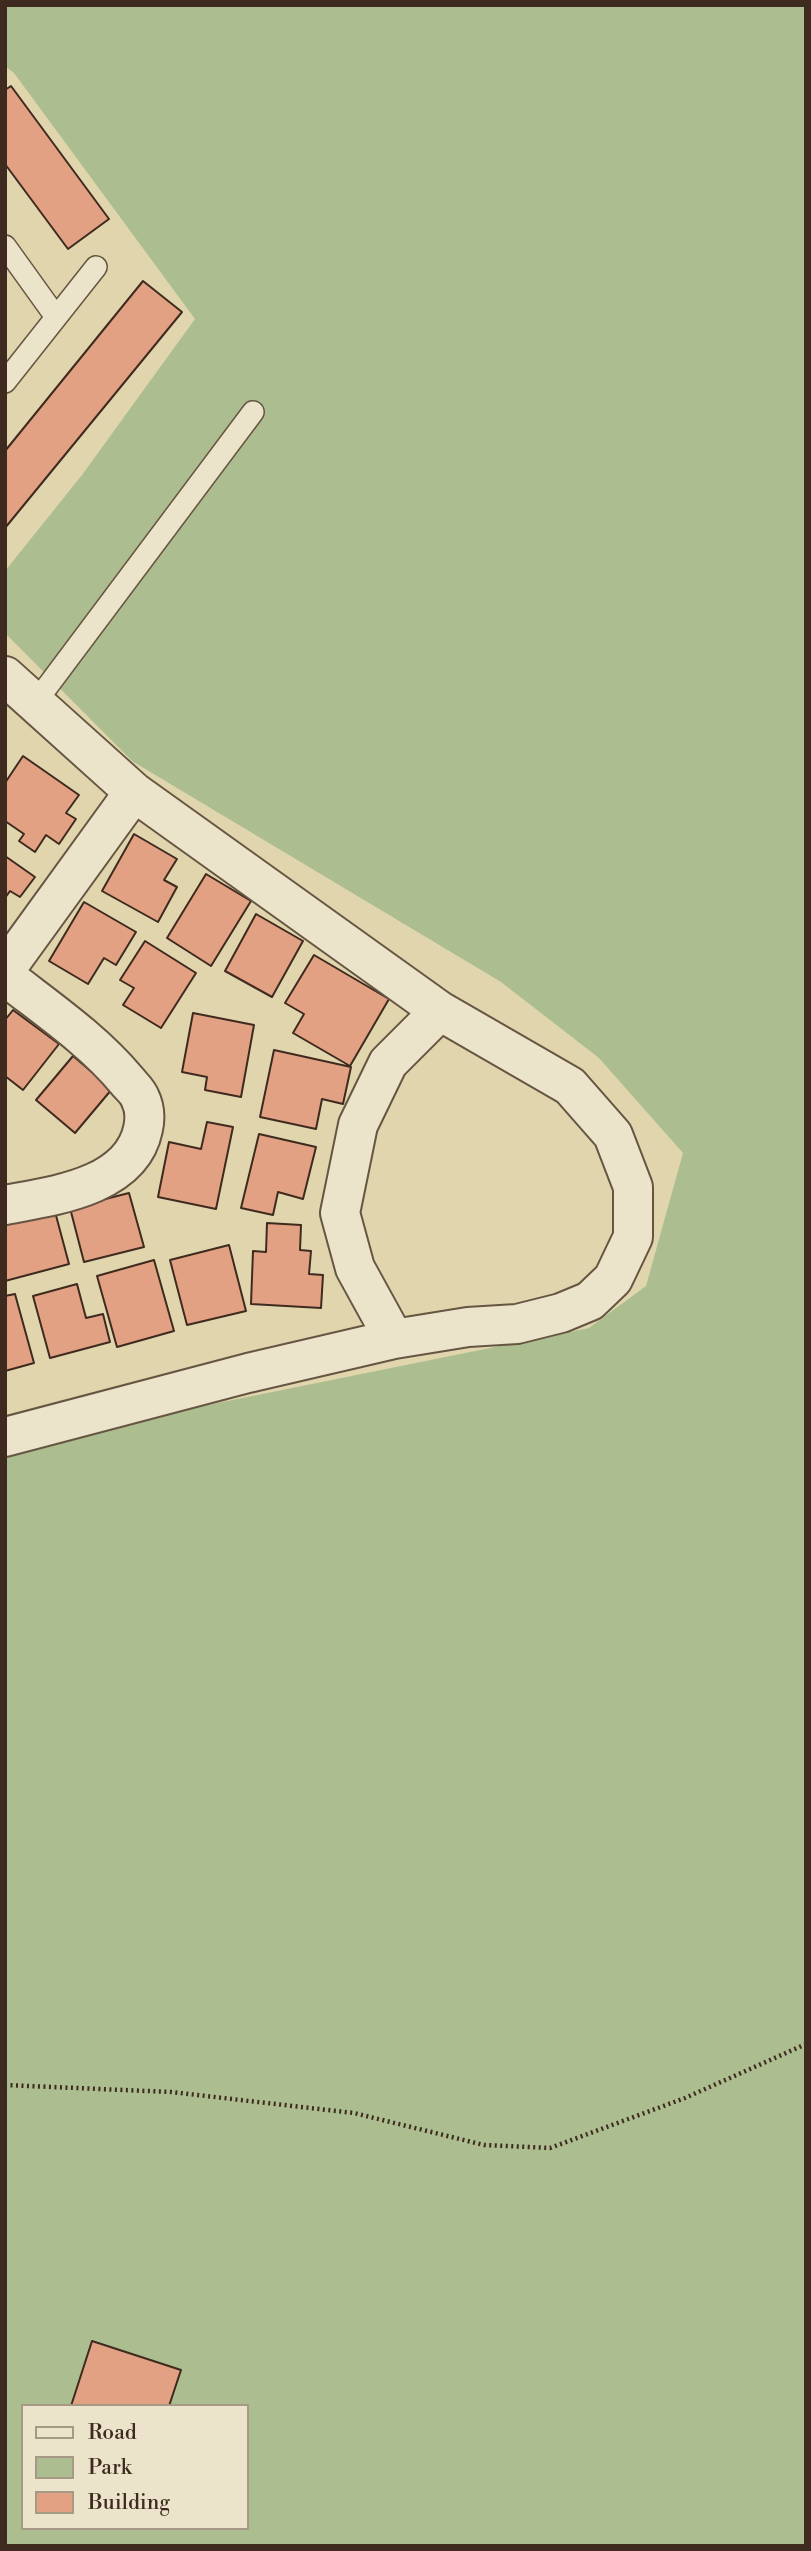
<!DOCTYPE html>
<style>
body{margin:0}
#map{position:relative;width:811px;height:2551px;overflow:hidden;background:#e0d5ad;font-family:"Libre Bodoni",serif}
canvas{display:block}
.frame{position:absolute;inset:0;border:7px solid #3e2a1f;pointer-events:none}
.legend{position:absolute;left:21px;top:2404px;width:228px;height:126px;box-sizing:border-box;background:#ebe4ca;border:2px solid #a69a86;margin:0;padding:9px 12px;list-style:none;font-size:21px;color:#3e2a1f}
.legend li{display:flex;align-items:center;gap:14px;height:35px}
.legend b{width:35px;border:2px solid #a69a86}
</style>
<div id="map">
<canvas width="811" height="2551"></canvas>
<div class="frame"></div>
<ul class="legend">
<li><b style="height:9px;background:#ebe4ca"></b>Road</li>
<li><b style="height:19px;background:#acbe8f"></b>Park</li>
<li><b style="height:19px;background:#e3a183"></b>Building</li>
</ul>
</div>
<script>
const g = document.querySelector('canvas').getContext('2d');
g.lineJoin = 'round';
function paint(path, color) { g.fillStyle = color; g.fill(path, 'evenodd'); }
function trace(path, color, width, dash) { g.strokeStyle = color; g.lineWidth = width; g.lineCap = dash ? 'butt' : 'round'; g.setLineDash(dash || []); g.stroke(path); }
const green = new Path2D(`
 M5 5H806V2546H5V1446L589 1328 646 1286 683 1153 599 1058 501 982 132 761 5 633V571L82 475 195 319 14 73 5 66ZM23 2406H247V2528H23Z`);
const building = new Path2D(`
 M11 86 109 219 68 249 5 164V90Z
 M143 281 182 312 5 528V451Z
 M23 756 79 795 66 813 76 819 59 844 46 835 35 852 19 841 24 834 5 821V783Z
 M134 834 177 859 164 880 177 887 158 922 102 891Z
 M5 856 35 877 20 897 10 891 5 898Z
 M206 874 251 901 211 966 167 938Z
 M84 902 136 932 116 965 104 958 88 984 49 961Z
 M256 914 303 941 272 997 225 971Z
 M145 941 196 973 161 1028 123 1005 134 988 120 980Z
 M314 955 389 999 350 1066 293 1033 304 1014 285 1003Z
 M13 1010 59 1044 23 1090 5 1076V1020Z
 M193 1013 254 1025 241 1097 205 1090 207 1077 182 1072Z
 M274 1050 351 1067 343 1104 322 1099 316 1129 260 1117Z
 M73 1056 112 1089 75 1133 36 1100Z
 M207 1122 233 1127 216 1209 158 1197 169 1142 201 1149Z
 M259 1134 316 1147 303 1199 278 1192 273 1215 241 1208Z
 M129 1193 144 1247 84 1262 70 1208Z
 M54 1208 69 1264 5 1281V1222Z
 M267 1223 301 1225 300 1250 311 1251 309 1274 323 1275 321 1308 251 1304 253 1251 266 1252Z
 M229 1245 246 1311 187 1325 170 1260Z
 M154 1260 174 1331 117 1347 97 1276Z
 M77 1284 86 1318 103 1314 110 1342 50 1358 33 1296Z
 M15 1294 34 1363 5 1371V1296Z
 M92 2341 181 2370 169 2406H71Z`);
const path = new Path2D(`
 M5 2085 171 2092 354 2113 484 2145 550 2148 685 2098 806 2044`);
const lane = new Path2D(`
 M5 246 56 317
 M5 382 96 267
 M35 703 253 412`);
const street = new Path2D(`
 M5 676 134 792 440 1011 570 1086 613 1135 633 1187V1237L613 1279 590 1301 561 1313 517 1324 468 1327 394 1339 248 1373 5 1437
 M5 970 134 792
 M5 976C47 1009 93 1040 127 1081 131 1086 138 1092 140 1098 145 1108 145 1120 143 1129 131 1187 53 1196 5 1205
 M394 1339 355 1268 340 1213 358 1125 388 1063 440 1011`);
paint(green, '#acbe8f');
paint(building, '#e3a183');
trace(building, '#3e2a1f', 2);
trace(lane, '#665542', 24);
trace(street, '#665542', 42);
trace(path, '#3e2a1f', 4.5, [2, 3.5]);
trace(lane, '#ebe4ca', 21);
trace(street, '#ebe4ca', 38);
</script>
